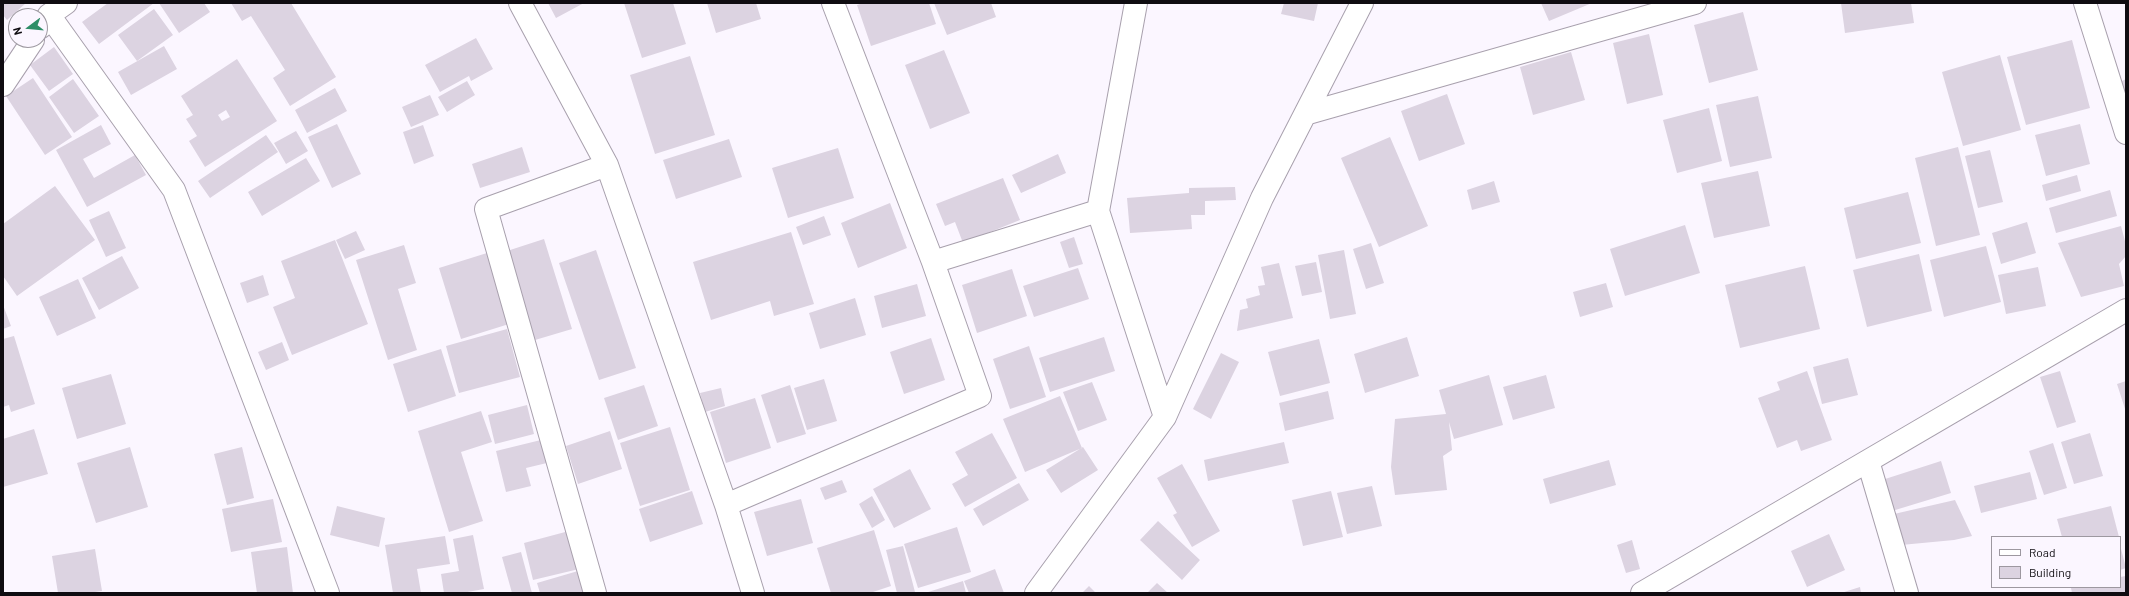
<!DOCTYPE html>
<style>
body{margin:0}
#map{position:relative;width:2129px;height:596px;overflow:hidden;background:#fbf6ff;font-family:Barlow,sans-serif}
canvas{display:block}
.frame{position:absolute;inset:0;border:4px solid #0f0c11;pointer-events:none}
.legend{position:absolute;left:1991px;top:536px;width:130px;height:52px;box-sizing:border-box;background:#fbf6ff;border:1px solid #9d98a0;margin:0;padding:5px 7px;list-style:none;font-size:12px;color:#0f0c11}
.legend li{display:flex;align-items:center;gap:8px;height:20px}
.legend b{width:20px;border:1px solid #9d98a0}
.north{position:absolute;left:8px;top:8px;width:40px;height:40px;box-sizing:border-box;background:#fbf6ff;border:1px solid #9d98a0;border-radius:50%;rotate:254deg;font-size:11px;font-weight:700;line-height:16px;text-align:center;color:#0f0c11}
.north::after{content:'';display:block;margin:auto;width:14px;height:18px;background:#2e8e67;clip-path:polygon(50% 0,100% 100%,50% 72%,0 100%)}
</style>
<div id="map">
<canvas width="2129" height="596"></canvas>
<div class="frame"></div>
<ul class="legend">
<li><b style="height:5px;background:#fff"></b>Road</li>
<li><b style="height:11px;background:#dcd3e1"></b>Building</li>
</ul>
<div class="north">N</div>
</div>
<script>
const g = document.querySelector('canvas').getContext('2d');
g.lineJoin = 'round';
function paint(path, color) { g.fillStyle = color; g.fill(path, 'evenodd'); }
function trace(path, color, width, dash) { g.strokeStyle = color; g.lineWidth = width; g.lineCap = dash ? 'butt' : 'round'; g.setLineDash(dash || []); g.stroke(path); }
const building = new Path2D(`
 M3 3H26L7 20 3 15Z
 M108 3H154L99 44 82 22Z
 M159 3H204L210 12 179 33Z
 M231 3H291L336 77 290 106 273 78 285 70 251 16 242 21Z
 M548 3H584L556 18Z
 M624 3H673L686 44 642 58Z
 M707 3H756L761 19 716 33Z
 M863 3H929L936 24 871 46 857 5Z
 M934 3H991L996 17 947 35Z
 M1284 3H1318L1314 21 1281 14Z
 M1541 3H1592L1549 21Z
 M1841 3H1911L1914 23 1845 33Z
 M154 9 173 35 137 61 118 35Z
 M1743 12 1758 70 1709 83 1694 25Z
 M1649 34 1663 95 1627 104 1613 43Z
 M476 38 493 69 471 81 469 76 440 92 425 65Z
 M2072 40 2090 108 2026 125 2007 57Z
 M164 46 177 69 131 95 118 72Z
 M54 47 73 74 49 91 30 65Z
 M944 50 970 113 930 129 905 65Z
 M1571 52 1585 100 1533 115 1520 67Z
 M2000 55 2021 130 1963 146 1942 72Z
 M690 56 715 135 655 154 630 75Z
 M237 59 277 121 205 167 189 141 197 136 186 119 193 115 181 96ZM226 110 230 117 222 121 218 115Z
 M33 78 72 137 45 155 6 96Z
 M73 79 99 116 74 133 49 97Z
 M2126 79V96L2120 82Z
 M467 81 475 95 447 112 438 97Z
 M335 88 347 111 307 133 295 110Z
 M1447 94 1465 144 1419 161 1401 111Z
 M430 95 439 115 411 127 402 107Z
 M1758 96 1772 158 1730 167 1716 105Z
 M1709 108 1722 161 1677 173 1663 120Z
 M337 124 361 174 332 188 308 137Z
 M2080 124 2090 164 2046 176 2035 135Z
 M101 125 111 144 83 159 94 178 135 155 146 175 87 207 56 150Z
 M423 125 434 156 414 164 403 132Z
 M296 131 308 151 286 164 274 143Z
 M266 135 278 152 210 198 198 181Z
 M1390 137 1428 226 1379 247 1341 158Z
 M729 139 742 177 676 199 663 160Z
 M522 147 530 172 480 188 472 164Z
 M1958 147 1980 235 1936 246 1915 158Z
 M838 148 854 198 788 218 772 168Z
 M1990 150 2003 202 1978 208 1965 156Z
 M1058 154 1066 173 1021 193 1012 175Z
 M306 158 320 181 262 216 248 192Z
 M1758 171 1770 226 1714 238 1701 183Z
 M2077 175 2081 191 2046 201 2042 185Z
 M1003 178 1020 220 963 243 955 222 945 226 936 204Z
 M1494 181 1500 202 1472 210 1467 190Z
 M55 186 95 240 17 296 3 276V224Z
 M1235 187 1236 200 1205 201V215H1191L1192 229 1130 233 1127 198 1189 193V188Z
 M2110 190 2117 216 2056 233 2049 208Z
 M1908 192 1921 243 1856 259 1844 208Z
 M890 203 907 248 858 268 841 223Z
 M109 211 126 248 106 257 89 220Z
 M824 216 831 235 803 245 796 227Z
 M2027 222 2036 253 2001 264 1992 233Z
 M1685 225 1700 273 1625 296 1610 249Z
 M2121 226 2126 245V256L2119 264 2124 286 2081 297 2058 243Z
 M356 231 365 250 345 259 336 240Z
 M791 232 814 304 774 316 770 301 711 320 693 262Z
 M1074 237 1083 264 1069 268 1060 242Z
 M544 239 572 329 535 340 507 251Z
 M335 240 368 324 292 355 273 307 295 298 281 261Z
 M1371 243 1384 283 1366 289 1353 249Z
 M404 245 416 283 398 289 417 350 388 360 356 260Z
 M1986 246 2001 302 1944 317 1930 260Z
 M596 250 636 368 599 380 559 263Z
 M1344 250 1356 314 1330 319 1318 255Z
 M487 253 509 324 461 339 439 268Z
 M1919 254 1932 311 1867 327 1853 270Z
 M122 256 139 288 99 310 82 278Z
 M1316 262 1322 292 1302 296 1295 266Z
 M1279 263 1293 318 1237 331 1240 310 1248 308 1246 299 1260 295 1258 286 1265 285 1261 267Z
 M1805 266 1820 329 1740 348 1725 285Z
 M2038 267 2046 306 2006 314 1998 275Z
 M1078 268 1089 299 1034 317 1023 286Z
 M1012 269 1027 316 977 333 962 285Z
 M263 275 269 295 247 303 240 283Z
 M78 279 96 318 57 336 39 297Z
 M1606 283 1613 307 1580 317 1573 292Z
 M917 284 926 316 882 328 874 296Z
 M855 298 866 335 820 349 809 313Z
 M3 305 11 326 3 329Z
 M507 329 520 377 459 393 446 346Z
 M14 336 35 404 11 412 9 405 3 407V339Z
 M1104 337 1115 371 1050 392 1039 358Z
 M1407 337 1419 376 1365 393 1354 354Z
 M931 338 945 380 904 394 890 352Z
 M1319 339 1330 383 1280 396 1268 352Z
 M282 342 289 360 266 370 258 352Z
 M1029 346 1046 397 1010 409 993 359Z
 M441 349 456 396 408 412 393 364Z
 M1221 353 1239 362 1211 419 1193 409Z
 M1848 358 1858 395 1822 404 1813 367Z
 M1807 371 1832 440 1801 451 1797 440 1777 448 1758 398 1780 390 1777 382Z
 M2060 371 2076 422 2057 428 2040 377Z
 M111 374 126 424 77 439 62 388Z
 M1489 375 1503 425 1454 439 1449 422 1452 450 1443 456 1447 490 1395 495 1391 467 1395 419 1446 414 1439 390Z
 M1546 375 1555 408 1513 420 1503 387Z
 M824 379 837 421 807 430 794 388Z
 M2126 381V412L2117 384Z
 M1092 382 1107 420 1078 431 1063 392Z
 M644 385 658 426 618 440 604 398Z
 M790 385 806 434 777 443 761 395Z
 M721 388 725 406 705 412 700 393Z
 M1328 391 1334 419 1285 431 1279 403Z
 M1060 396 1082 448 1025 472 1003 419Z
 M755 398 771 448 726 463 710 412Z
 M527 405 534 434 495 444 488 415Z
 M481 411 492 442 461 452 483 521 449 532 418 431Z
 M670 427 690 490 640 506 620 443Z
 M34 429 48 474 3 487V439Z
 M610 431 622 469 578 484 566 446Z
 M992 433 1017 478 965 507 952 484 968 475 955 452Z
 M2090 433 2103 476 2074 484 2061 442Z
 M545 439 551 462 526 468 531 486 506 492 496 451Z
 M1284 442 1289 463 1208 481 1204 460Z
 M2053 443 2067 488 2044 495 2029 451Z
 M130 447 148 507 96 523 77 463Z
 M242 447 254 498 227 505 214 454Z
 M1083 447 1098 470 1061 493 1046 470Z
 M1609 460 1616 485 1550 504 1543 479Z
 M1941 461 1951 493 1892 511 1882 480Z
 M1182 464 1220 531 1192 547 1173 515 1177 513 1157 478Z
 M910 469 931 509 894 528 873 489Z
 M2030 472 2037 499 1981 513 1974 486Z
 M842 480 847 492 825 500 820 488Z
 M1019 483 1029 500 983 526 973 509Z
 M1372 486 1382 526 1347 534 1337 493Z
 M692 491 703 524 650 542 639 509Z
 M1331 491 1343 537 1303 546 1292 500Z
 M872 496 885 520 872 528 859 504Z
 M273 499 282 542 231 552 222 509Z
 M801 499 813 543 767 556 754 512Z
 M1955 500 1972 536 1954 540 1901 545 1894 514Z
 M337 506 385 518 379 547 330 535Z
 M2111 506 2119 537H2062L2057 519Z
 M1158 521 1200 560 1182 580 1140 540Z
 M957 527 971 572 918 588 904 544Z
 M874 530 891 586 870 593H831L817 548Z
 M569 531 579 569 533 580 524 543Z
 M1829 534 1845 570 1807 587 1791 551Z
 M473 535 484 589 462 593H444L441 574 459 571 453 539Z
 M445 536 450 564 417 569 421 593H393L385 545Z
 M1632 540 1640 569 1626 573 1617 545Z
 M2120 545 2126 568 2120 570Z
 M903 546 915 592 912 593H897L886 550Z
 M287 547 293 593H257L251 552Z
 M95 549 102 591 88 593H58L52 556Z
 M521 552 532 593H512L502 557Z
 M995 569 1004 593H969L964 581Z
 M578 571 585 593H540L537 583Z
 M2126 576V593H2072L2071 588 2077 587H2120V577Z
 M963 581 966 593H925Z
 M1157 583 1168 593H1147Z
 M1089 586 1096 593H1082Z
 M1860 587 1861 593H1841Z`);
const minor = new Path2D(`
 M520 3 607 165 726 505 753 593
 M833 3 933 262 1098 211
 M1136 3 1098 211 1165 417
 M2085 3 2126 133
 M49 15 174 190 328 593
 M41 27 49 15 66 3
 M3 85 33 40
 M1305 114 1695 3
 M1868 461 1907 593
 M726 505 980 396 933 262
 M595 593 486 209 607 165
 M1036 593 1165 417 1262 198 1362 3
 M1642 593 2126 310`);
paint(building, '#dcd3e1');
trace(minor, '#a8a0ad', 24);
trace(minor, '#fff', 22);
</script>
